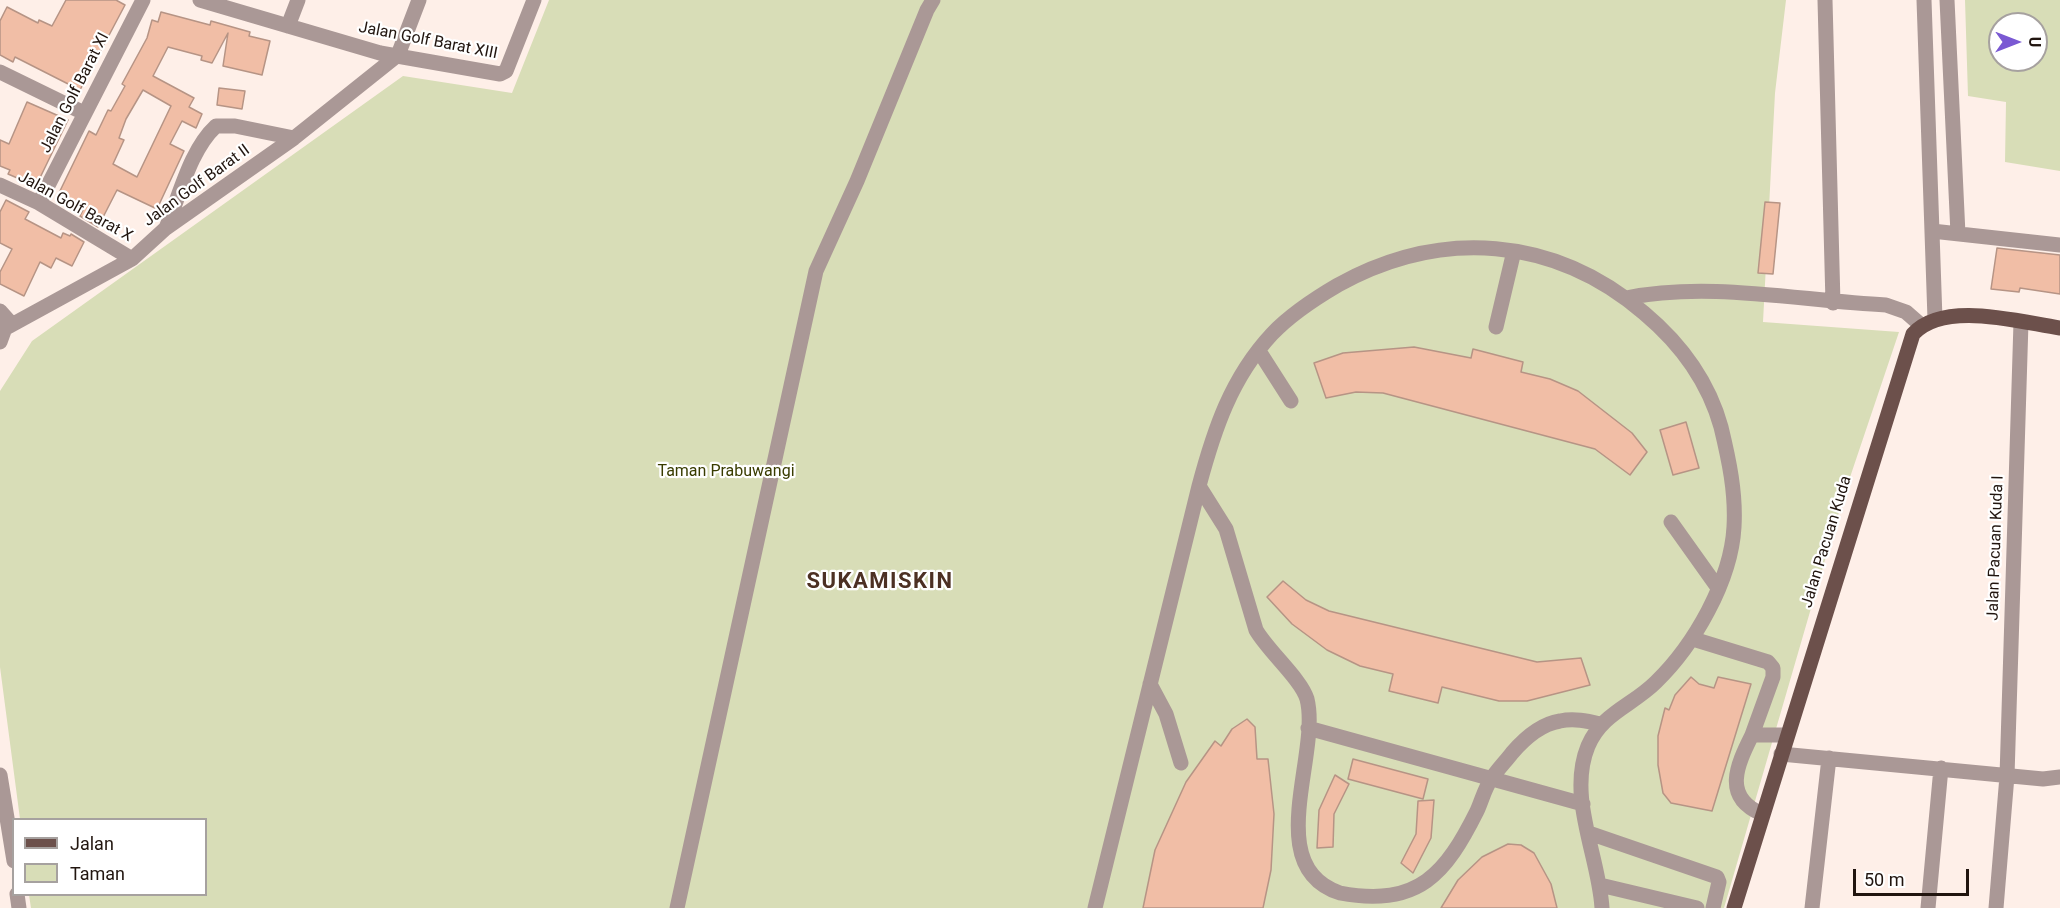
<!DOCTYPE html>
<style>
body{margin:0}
#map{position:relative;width:2060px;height:908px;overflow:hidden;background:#feefe8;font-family:Roboto,sans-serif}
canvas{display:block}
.legend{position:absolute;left:12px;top:818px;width:195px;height:78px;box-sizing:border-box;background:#fff;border:2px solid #a6a19f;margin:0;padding:8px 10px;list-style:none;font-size:18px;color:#21150f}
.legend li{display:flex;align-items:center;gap:12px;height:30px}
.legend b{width:30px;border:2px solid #a6a19f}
.north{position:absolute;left:1988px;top:12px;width:60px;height:60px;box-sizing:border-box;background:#fff;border:2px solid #a6a19f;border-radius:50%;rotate:90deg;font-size:16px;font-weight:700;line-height:24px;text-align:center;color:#21150f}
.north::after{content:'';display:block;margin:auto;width:21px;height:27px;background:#7a59d3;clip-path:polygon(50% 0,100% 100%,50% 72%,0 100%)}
.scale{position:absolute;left:1853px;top:869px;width:116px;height:27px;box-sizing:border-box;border:3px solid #21150f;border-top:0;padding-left:8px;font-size:18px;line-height:21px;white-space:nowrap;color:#21150f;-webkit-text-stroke:4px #fff;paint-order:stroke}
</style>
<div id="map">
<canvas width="2060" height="908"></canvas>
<ul class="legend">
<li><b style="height:8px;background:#6c504b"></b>Jalan</li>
<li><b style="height:16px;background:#d8ddb7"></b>Taman</li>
</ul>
<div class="north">U</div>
<div class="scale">50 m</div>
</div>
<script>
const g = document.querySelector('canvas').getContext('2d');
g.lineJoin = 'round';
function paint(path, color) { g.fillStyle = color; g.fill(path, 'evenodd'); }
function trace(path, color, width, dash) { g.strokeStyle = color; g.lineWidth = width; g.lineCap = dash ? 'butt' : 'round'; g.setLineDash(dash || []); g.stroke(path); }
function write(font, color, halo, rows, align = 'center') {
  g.font = font + ' Roboto,sans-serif'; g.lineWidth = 4.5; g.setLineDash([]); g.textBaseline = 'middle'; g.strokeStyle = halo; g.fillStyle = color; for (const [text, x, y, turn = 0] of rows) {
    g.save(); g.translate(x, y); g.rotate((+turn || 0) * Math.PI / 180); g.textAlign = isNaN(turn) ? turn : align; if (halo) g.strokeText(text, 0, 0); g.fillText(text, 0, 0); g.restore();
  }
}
const green = new Path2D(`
 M549 0H1786L1775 93 1763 322 1899 332 1843 498 1724 908H31L29 895 206 894V820L20 819 0 667V391L32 341 403 76 512 93Z
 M1965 0H2060V171L2005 162 2006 102 1968 96ZM2000 24H2036V60H2000Z`);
const building = new Path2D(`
 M66 0H116L125 5 80 90 15 57 13 62 0 55V21L7 7 38 23 39 20 52 26Z
 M161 12 210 25 211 21 250 32 249 36 270 41 262 75 223 66 228 33 212 63 201 60 202 56 168 47 153 76 194 98 189 107 202 114 196 128 182 121 170 144 184 151 157 209 117 190 98 227 80 216 84 208 58 195 89 131 96 135 108 110 111 111 125 86 122 84 147 38 152 20 158 22ZM143 90 171 106 137 177 113 164 124 140 119 138 126 119Z
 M219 88 245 91 242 109 217 105Z
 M27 102 68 120 36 186 8 174 10 170 0 166V140L9 144Z
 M6 200 29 212 25 219 61 238 63 233 70 236 71 234 84 242 72 266 56 258 51 268 40 262 24 296 0 284V272L12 249 0 243V212Z
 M1765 202 1780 203 1773 274 1758 273Z
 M1997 248 2060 255V294L2020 288 2019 292 1991 289Z
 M1414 347 1471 358 1473 349 1523 362 1521 372 1550 379 1578 391 1632 433 1647 452 1630 475 1595 449 1383 393 1356 392 1326 398 1314 363 1343 353Z
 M1686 422 1699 468 1673 475 1660 430Z
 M1283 581 1306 600 1329 611 1537 662 1581 658 1590 685 1527 701H1499L1442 687 1438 703 1389 691 1393 674 1360 666 1327 650 1292 624 1267 597Z
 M1691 677 1699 684 1714 688 1718 677 1751 684 1712 811 1671 803 1663 793 1658 765V736L1665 708 1669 710 1675 695Z
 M1247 719 1255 727 1257 759H1268L1274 814 1271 870 1263 908H1143L1155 850 1186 782 1215 741 1221 746 1232 729Z
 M1353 759 1428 779 1423 799 1348 779Z
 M1335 775 1349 784 1334 814 1333 847 1317 848 1319 810Z
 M1434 800 1431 838 1413 873 1401 863 1416 834 1418 801Z
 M1508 844 1521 845 1534 853 1551 884 1557 908H1441L1458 880 1482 857Z`);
const minor = new Path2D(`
 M200 0 380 53 500 74 506 71 534 0
 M1825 0 1833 303
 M1924 0 1935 319
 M1947 0 1958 234
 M288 26 298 0
 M0 72 84 113
 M0 185 39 203 132 259
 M39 203 143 0
 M166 228C180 195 190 150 216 126H235L294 138
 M1932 231 2060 245
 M1626 298C1710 281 1801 301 1886 305L1906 312 1922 326
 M0 311 8 320 0 342
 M1496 327 1514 251
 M6 328 132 259 166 228 294 138 398 55 419 0
 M1259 351 1291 401
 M1199 486 1226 529 1256 630C1268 651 1301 679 1307 699 1321 755 1261 867 1340 893 1419 908 1446 873 1477 811 1482 800 1485 787 1492 778 1498 769 1506 761 1512 753 1524 739 1541 724 1560 721 1574 718 1587 721 1600 724
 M1671 522 1718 588
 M1693 639 1768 662 1773 668V677L1752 735
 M1150 684 1166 714 1181 763
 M1308 728 1583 804
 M1781 754 2043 779 2060 777
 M0 775 14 861
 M1762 814C1722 797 1737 765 1752 735H1786
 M1589 833 1717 877 1719 882 1713 908
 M1600 885 1697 908
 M17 894 19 908
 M677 908 816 271 857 181 927 10 933 0
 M1095 908 1199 486C1214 430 1231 378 1272 334 1291 314 1314 299 1338 285 1441 228 1554 236 1644 313 1681 344 1708 380 1721 427 1729 460 1736 493 1734 527 1731 581 1694 645 1656 682 1632 706 1602 713 1588 746 1567 797 1599 856 1602 908
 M1812 908 1829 758
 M1928 908 1941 768
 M1996 908 2007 776 2021 322`);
const major = new Path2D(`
 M1734 908 1913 334C1944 300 2019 322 2060 328`);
const streetNames = [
 ["Jalan Golf Barat XIII",428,41,11],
 ["Jalan Golf Barat XI",75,93,-63],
 ["Jalan Golf Barat II",197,186,-36],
 ["Jalan Golf Barat X",75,207,29],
 ["Jalan Pacuan Kuda",1827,542,-73],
 ["Jalan Pacuan Kuda I",1996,548,-88]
];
const parkNames = [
 ["Taman Prabuwangi",726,472]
];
const districtNames = [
 ["SUKAMISKIN",880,582]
];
paint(green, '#d8ddb7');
paint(building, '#f1bea6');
trace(building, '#b69485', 1.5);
trace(minor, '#aa9896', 15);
trace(major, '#6c504b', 15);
write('16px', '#21150f', '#fff', streetNames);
write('16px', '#393c00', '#fff', parkNames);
g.letterSpacing = '1.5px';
write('bold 22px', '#4c3023', '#fff', districtNames);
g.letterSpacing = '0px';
</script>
